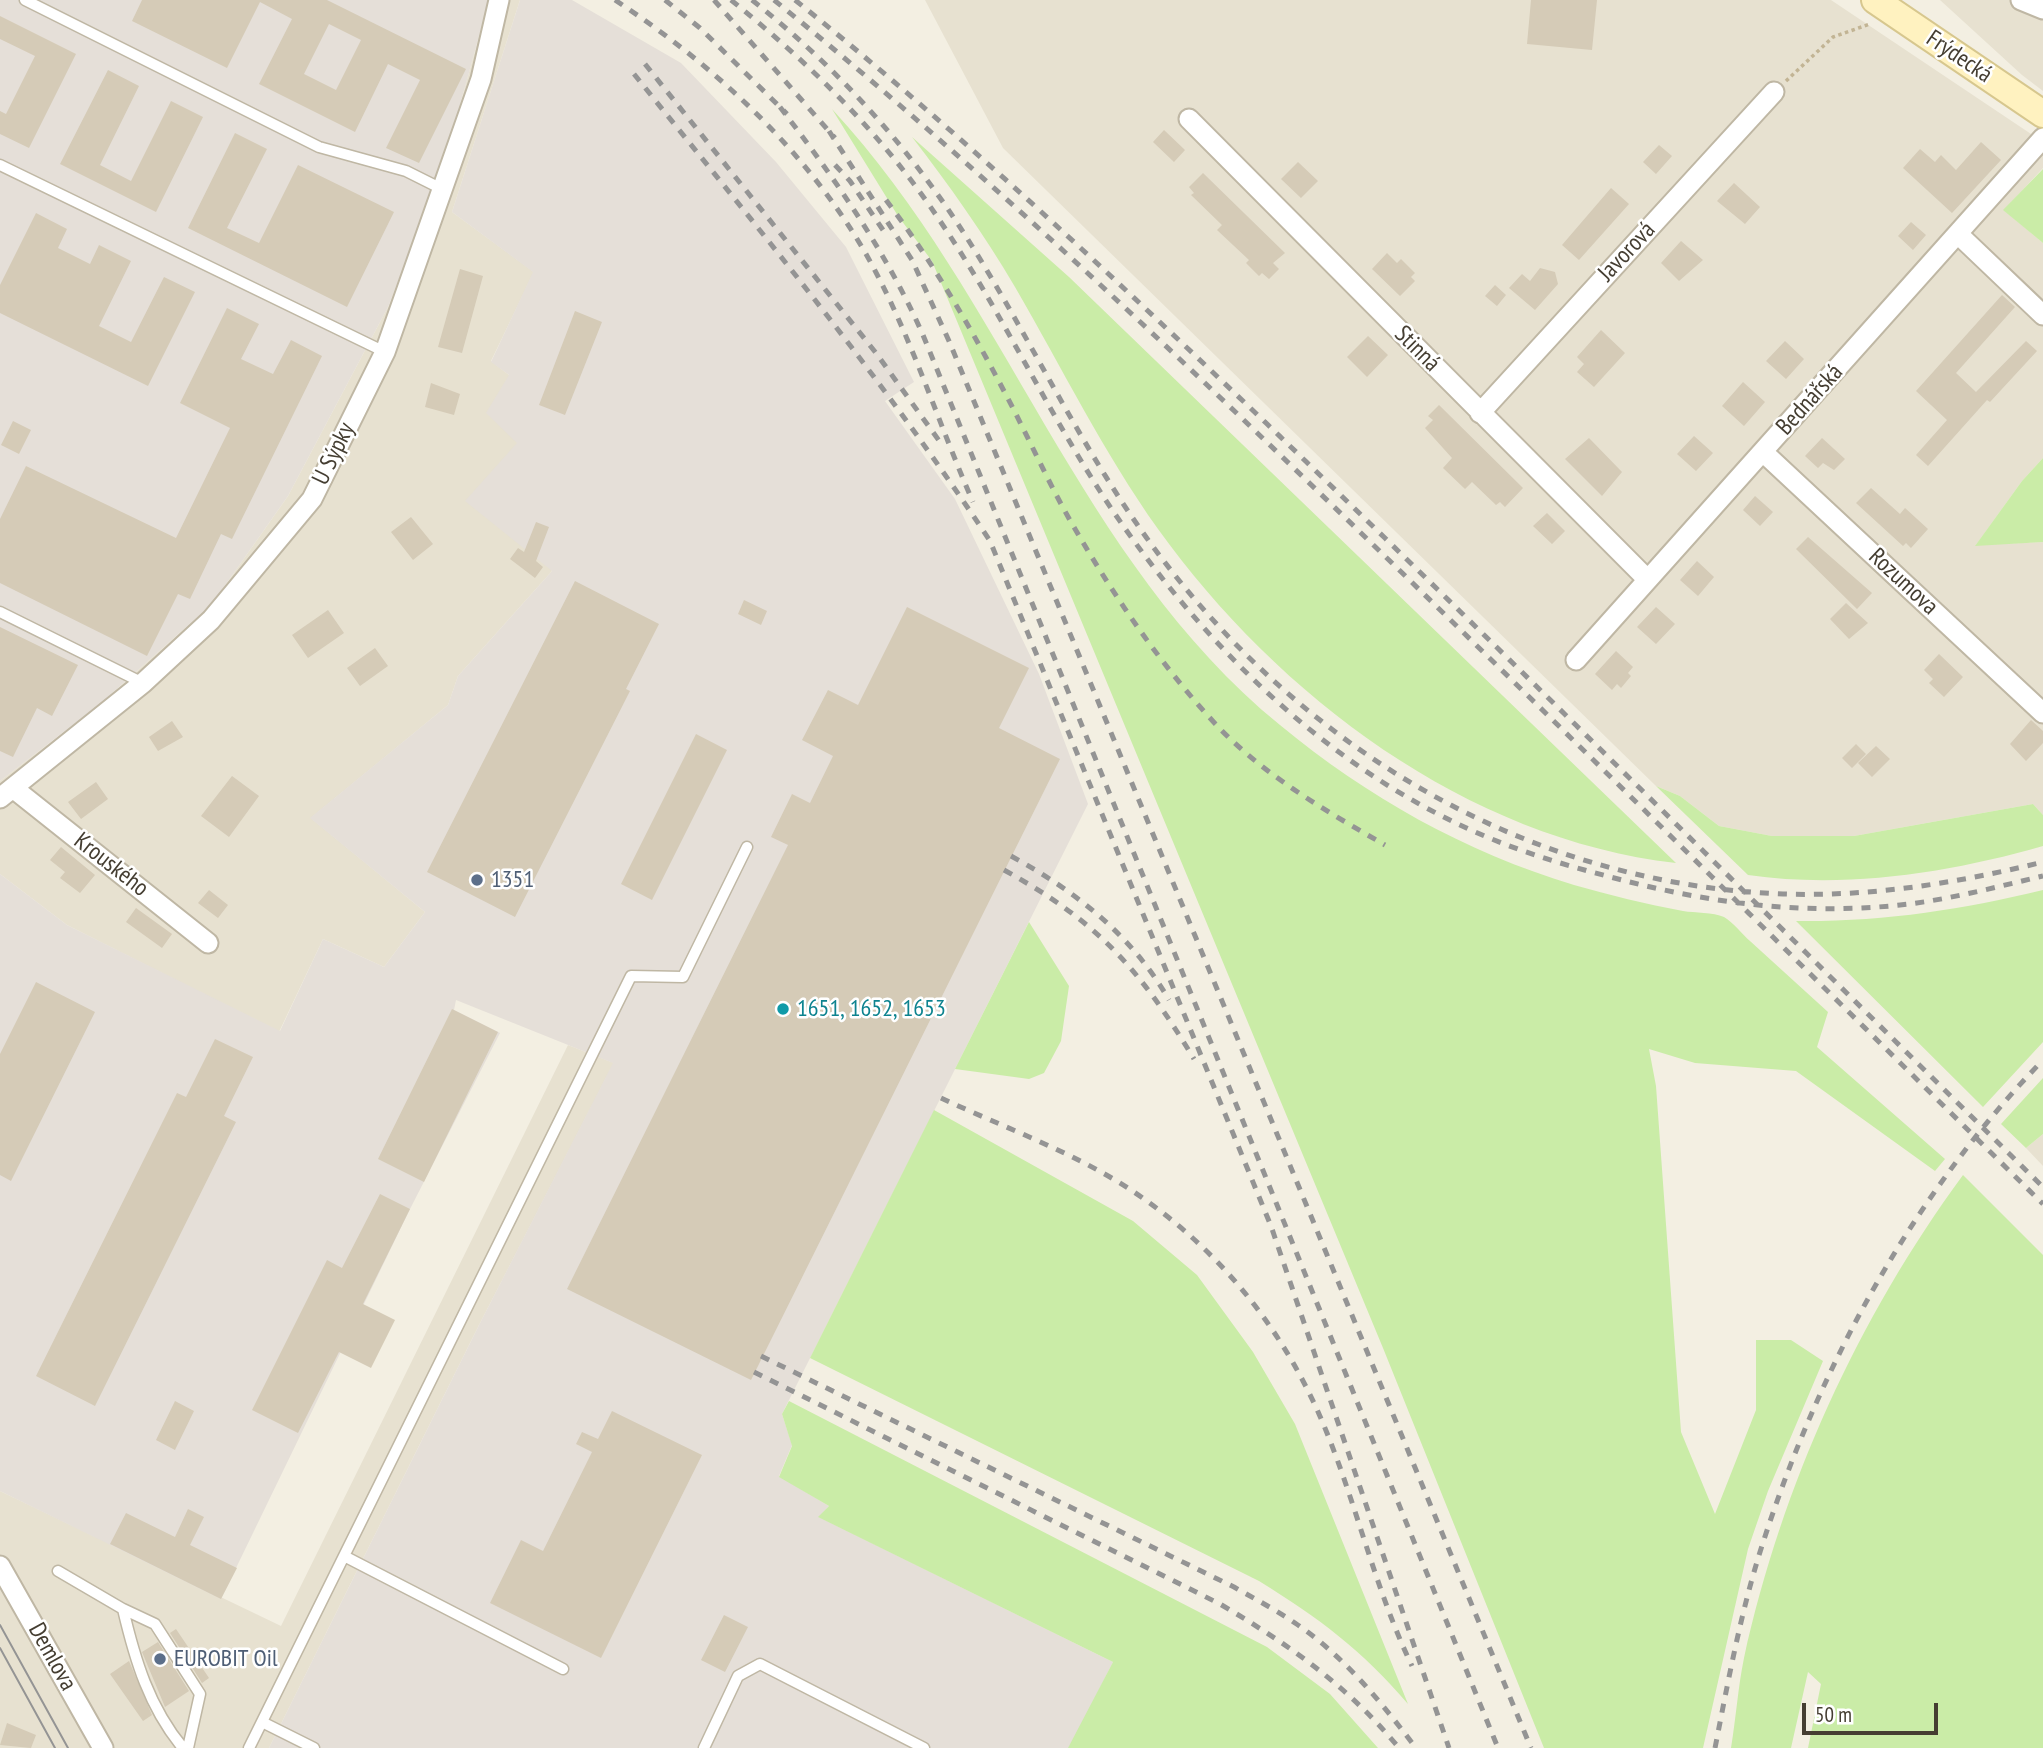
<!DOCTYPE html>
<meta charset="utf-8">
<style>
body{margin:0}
#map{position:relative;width:2043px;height:1748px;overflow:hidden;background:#f3efe2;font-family:"PT Sans Narrow",sans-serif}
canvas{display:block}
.scale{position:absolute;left:1802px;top:1703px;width:136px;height:32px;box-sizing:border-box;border:4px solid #453e32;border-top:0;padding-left:9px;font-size:21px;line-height:24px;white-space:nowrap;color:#453e32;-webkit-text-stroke:5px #fff;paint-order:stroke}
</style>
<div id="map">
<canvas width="2043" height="1748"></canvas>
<div class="scale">50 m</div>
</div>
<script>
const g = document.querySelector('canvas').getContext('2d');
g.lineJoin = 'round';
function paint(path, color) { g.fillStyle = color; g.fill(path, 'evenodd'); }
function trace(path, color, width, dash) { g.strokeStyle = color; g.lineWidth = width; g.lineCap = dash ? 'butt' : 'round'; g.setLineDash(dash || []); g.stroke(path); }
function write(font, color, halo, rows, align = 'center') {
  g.font = font + ' "PT Sans Narrow",sans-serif'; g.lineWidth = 5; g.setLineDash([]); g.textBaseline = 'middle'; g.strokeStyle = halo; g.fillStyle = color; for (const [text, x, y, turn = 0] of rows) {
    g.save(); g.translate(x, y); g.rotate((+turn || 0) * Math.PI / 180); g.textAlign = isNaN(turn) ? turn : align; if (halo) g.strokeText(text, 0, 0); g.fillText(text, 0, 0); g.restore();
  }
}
const residential = new Path2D(`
 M489 0H520L452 212 534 272 491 361 509 375 517 443 552 571 458 676 448 705 311 818 425 912 384 967 323 939 279 1032 67 925 0 874V781L100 704 212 604 288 496 389 305 445 159Z
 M925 0H1831L2043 142V168L2004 210 2043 243V458L2022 481 1976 545 2043 542V815L2033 804 1854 836H1772L1719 826 1680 796 1656 786 1003 148Z
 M1940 0H2043V91L2022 75Z
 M568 1045 614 1063 479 1325 269 1748H0V1491L281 1626Z
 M2043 1134V1166L2026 1148Z`);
const industrial = new Path2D(`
 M0 0H489L445 159 389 305 288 496 212 604 100 704 0 781Z
 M520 0H572L681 63 776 162 846 247 914 382 885 401 955 499 1039 674 1088 804 782 1414 792 1445 779 1476 829 1506 819 1517 1113 1662 1070 1748H269L479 1325 613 1063 456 1000 454 1010 500 1033 410 1209 221 1599 0 1491V874L67 925 280 1031 323 939 384 967 425 912 310 818 448 705 458 676 552 571 465 501 517 443 486 413 509 375 491 362 533 272 452 212Z`);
const green = new Path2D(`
 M832 109C1007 298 1077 559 1280 725 1367 797 1465 852 1574 885 1609 895 1646 904 1683 911 1695 913 1713 912 1724 917 1733 922 1742 934 1750 941 1776 965 1802 988 1828 1012L1817 1047 1945 1159 1935 1171 1796 1071 1695 1063 1649 1049 1656 1086 1681 1432 1715 1514 1756 1410V1340H1791L1823 1361 1768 1491 1748 1549 1703 1748H1544L1383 1348 932 261 898 216Z
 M912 137 1069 277 1676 863C1467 839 1278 696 1158 529 1104 453 1062 368 1015 287 984 234 949 185 912 137Z
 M2043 169V243L2003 210Z
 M2043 458V542L1975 546 2022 481Z
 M1656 786 1680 796 1719 826 1772 836H1854L2033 804 2043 815V846C1949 873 1845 889 1748 875Z
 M2043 890V1042L1983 1107 1796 921C1881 922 1961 910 2043 890Z
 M1029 922 1069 986 1061 1041 1044 1073 1029 1079 955 1069Z
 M2043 1078V1134L2026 1148 2001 1124Z
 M934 1110 1133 1221 1197 1275 1253 1352 1295 1424 1408 1704C1361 1649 1320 1619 1259 1581L810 1358Z
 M1963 1175 2043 1255V1748H1808L1821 1684 1808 1672 1791 1748H1731C1736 1718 1738 1687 1744 1658 1782 1485 1858 1318 1963 1175Z
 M789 1401 1267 1647 1330 1694 1378 1748H1068L1113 1662 818 1517 829 1506 779 1477 792 1446 782 1414Z`);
const building = new Path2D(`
 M142 0H327L466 69 419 163 386 148 420 80 388 64 355 132 259 84 292 19 260 2 227 68 132 21ZM329 24 361 40 336 90 304 74Z
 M1531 0H1597L1592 50 1527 44Z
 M0 16 76 54 29 148 0 134V111L6 114 35 56 0 39Z
 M108 70 139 86 100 165 131 181 171 101 203 117 156 212 60 164Z
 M1164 130 1185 150 1174 162 1153 142Z
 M235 133 267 149 227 228 259 243 298 165 394 212 347 307 188 228Z
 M1981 142 2001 160 1952 213 1903 168 1920 149 1935 162 1941 155 1956 170Z
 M1659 145 1672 156 1656 174 1643 162Z
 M1298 162 1318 181 1301 198 1281 179Z
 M1203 173 1285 253 1273 263 1279 269 1269 279 1262 273 1259 276 1246 263 1249 260 1217 230 1222 225 1191 195 1194 193 1189 187Z
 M1734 183 1760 207 1745 224 1717 201Z
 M1611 188 1629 204 1579 260 1562 245Z
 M36 213 67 229 58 248 90 264 99 245 131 261 99 326 131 342 164 277 195 292 148 386 0 313V285Z
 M1911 222 1926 235 1913 250 1898 236Z
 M1681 241 1703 260 1679 281 1661 263Z
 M1387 253 1397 263 1401 259 1415 273 1411 277 1415 281 1400 296 1372 269Z
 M1540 268 1555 272 1558 284 1535 310 1509 288 1522 274 1530 281Z
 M460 269 483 276 462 353 438 347Z
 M1495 285 1506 295 1497 306 1485 296Z
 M2002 295 2015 307 1956 373 1976 392 2026 341 2037 351 1990 402 1987 400 1928 466 1916 455 1947 420 1916 391Z
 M227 308 259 324 241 359 273 374 291 340 322 356 232 539 221 534 190 599 178 594 147 656 0 583V519L26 466 176 538 230 428 180 403Z
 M575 311 602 322 565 415 539 405Z
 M1601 330 1625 353 1594 387 1577 372 1584 364 1577 357Z
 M1368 336 1388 355 1367 377 1347 357Z
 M1785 341 1804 359 1786 379 1766 361Z
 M1743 382 1765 402 1744 426 1722 406Z
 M431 383 460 394 454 415 425 407Z
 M1439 405 1523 488 1505 507 1500 502 1496 505 1472 482 1465 489 1443 468 1452 458 1425 428 1433 420 1428 416Z
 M13 421 31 430 19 454 1 445Z
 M1694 436 1713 453 1696 471 1677 454Z
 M1589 438 1622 472 1602 496 1565 459Z
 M1822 438 1845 459 1834 470 1823 463 1818 468 1805 456Z
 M1871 488 1900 514 1905 508 1928 529 1911 548 1906 543 1903 546 1856 503Z
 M1755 496 1773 512 1760 526 1743 510Z
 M1547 513 1565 531 1552 544 1533 526Z
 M411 517 433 544 413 560 391 532Z
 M536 522 549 527 536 561 543 567 535 578 510 559 518 548 524 552Z
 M1808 537 1872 593 1857 609 1796 549Z
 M1697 561 1714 577 1698 596 1680 580Z
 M575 581 659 624 626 689 630 691 515 917 427 872Z
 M744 600 767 611 761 625 738 614Z
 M1846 603 1868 623 1849 639 1830 619Z
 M907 607 1029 668 999 728 1060 759 751 1380 567 1289 788 845 771 837 792 794 810 803 833 756 802 740 828 690 858 705Z
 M1656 607 1675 624 1656 644 1637 627Z
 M328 610 344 633 308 658 292 635Z
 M0 627 78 665 52 716 37 708 13 757 0 751Z
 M375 648 388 666 360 686 347 668Z
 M1616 651 1633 667 1628 673 1631 676 1621 688 1617 684 1612 690 1595 674Z
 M1939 654 1963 677 1944 697 1929 683 1933 679 1924 670Z
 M2031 720 2043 731V743L2026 761 2010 744Z
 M172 721 183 737 158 751 149 737Z
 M696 734 727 750 652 900 621 884Z
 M1856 744 1866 754 1852 768 1842 758Z
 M1876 746 1890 759 1872 777 1858 763Z
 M232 776 259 796 229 837 201 816Z
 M96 782 108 799 81 819 68 802Z
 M61 847 95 875 80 893 60 878 65 872 50 860Z
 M209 890 228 905 218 918 198 903Z
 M136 908 172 934 162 948 126 922Z
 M36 982 95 1012 11 1181 0 1175V1054Z
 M452 1009 498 1032 424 1182 378 1159Z
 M215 1039 253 1057 224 1116 236 1122 95 1406 36 1376 177 1093 186 1097Z
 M380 1194 410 1209 363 1304 395 1320 371 1368 339 1352 298 1433 252 1410 327 1260 342 1268Z
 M175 1401 194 1411 175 1450 156 1440Z
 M612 1411 702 1455 601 1658 490 1603 521 1540 543 1551 592 1452 576 1444 582 1432 598 1439Z
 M188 1509 204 1517 190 1545 237 1568 221 1599 110 1544 126 1513 175 1537Z
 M724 1615 748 1627 725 1672 701 1660Z
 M176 1629 209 1678 202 1683 170 1633Z
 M158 1642 189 1691 165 1707 142 1652Z
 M129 1661 152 1715 143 1721 110 1674Z
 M7 1723 36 1735 31 1748 0 1745Z`);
const path = new Path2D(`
 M1786 81 1833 37 1870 24`);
const service = new Path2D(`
 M25 0 319 147 406 171 442 189
 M0 165 385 352
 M0 612 143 683
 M344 1556 563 1669
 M58 1571 123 1609C135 1660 149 1707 183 1748
 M123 1609 155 1624 200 1694 188 1748
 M262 1722 314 1748
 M249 1748 631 976 683 977 747 847
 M704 1748 738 1676 760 1664 924 1748`);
const minor = new Path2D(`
 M2021 0 2043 9
 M1189 119 1647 579
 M1958 234 2043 315
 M1480 413 1774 92
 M1763 452 2043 713
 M1576 660 2043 138
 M13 788 208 943
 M0 798 143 683 211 620 312 499 385 352 481 79 499 0
 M0 1566 103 1748`);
const secondary = new Path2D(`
 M1875 0 2043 114`);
const tram = new Path2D(`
 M0 1625 68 1748
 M0 1648 55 1748`);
const rail = new Path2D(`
 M615 0C715 66 806 150 866 254 910 332 937 420 973 502
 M665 0 700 28 787 114
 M714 0 835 138
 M731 0C809 63 882 134 938 218 1003 313 1050 418 1115 514 1208 650 1332 772 1487 837 1532 856 1579 869 1626 881 1716 904 1807 915 1900 905 1948 900 1996 887 2043 876
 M752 0C839 69 913 151 972 246 1032 342 1080 445 1146 537 1295 745 1523 884 1783 894 1871 897 1957 883 2043 862
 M774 0C980 167 1170 348 1360 532 1589 754 1816 980 2043 1204
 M795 0C960 132 1112 276 1265 422 1527 674 1784 932 2043 1187
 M645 64 876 353 940 442
 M634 74C757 227 882 377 990 541L1271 1226 1449 1748
 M780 107C835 179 886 251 923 335L1498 1748
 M829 131 912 260 949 341 1531 1748
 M835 165 850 181 883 230
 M886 200C932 261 970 326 1005 393 1030 440 1051 489 1078 534 1116 599 1160 663 1210 718 1258 772 1324 810 1385 845
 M1011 856C1075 891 1132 935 1169 1000
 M1004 870C1097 921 1140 969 1194 1059
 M941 1098C1003 1127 1073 1152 1131 1190 1221 1250 1287 1333 1327 1433 1358 1510 1376 1591 1412 1666
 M761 1356 1234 1587C1255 1599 1276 1610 1295 1623 1344 1656 1381 1702 1416 1748
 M754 1372 1220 1604C1288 1644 1348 1686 1399 1748
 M1715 1748C1728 1682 1740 1616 1760 1552 1817 1371 1911 1196 2043 1060`);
const markers = [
 [477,880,7,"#5c6f8a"],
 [783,1009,7,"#0f9aa8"],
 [160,1659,7,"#5c6f8a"]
];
const streetNames = [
 ["Frýdecká",1959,57,34],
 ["Javorová",1627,252,-47],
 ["Stinná",1417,349,45],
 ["Bednářská",1810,400,-48],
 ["U Sýpky",334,454,-64],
 ["Rozumova",1903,582,43],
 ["Krouského",111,865,38],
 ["Demlova",52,1657,61]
];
const serviceNames = [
 ["1351",491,880],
 ["EUROBIT Oil",174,1659]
];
const cultureNames = [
 ["1651, 1652, 1653",797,1009]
];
paint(residential, '#e7e1d0');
paint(industrial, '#e5dfd8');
paint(green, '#caeca7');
paint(building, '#d5cbb7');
trace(service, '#bfb7a4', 13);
trace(minor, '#bfb7a4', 23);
trace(secondary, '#d7c78e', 30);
trace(path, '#c2b494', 3.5, [3.5, 3.5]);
trace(service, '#fff', 10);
trace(minor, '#fff', 19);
trace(secondary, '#fff2c0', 26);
trace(tram, '#949494', 2);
trace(rail, '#949494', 5, [9, 9]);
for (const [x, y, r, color] of markers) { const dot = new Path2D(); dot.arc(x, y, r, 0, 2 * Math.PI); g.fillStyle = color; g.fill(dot); trace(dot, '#fff', 2.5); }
write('24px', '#453e32', '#fff', streetNames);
write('24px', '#4e5e75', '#fff', serviceNames, 'left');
write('24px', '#0d838f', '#fff', cultureNames, 'left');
</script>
